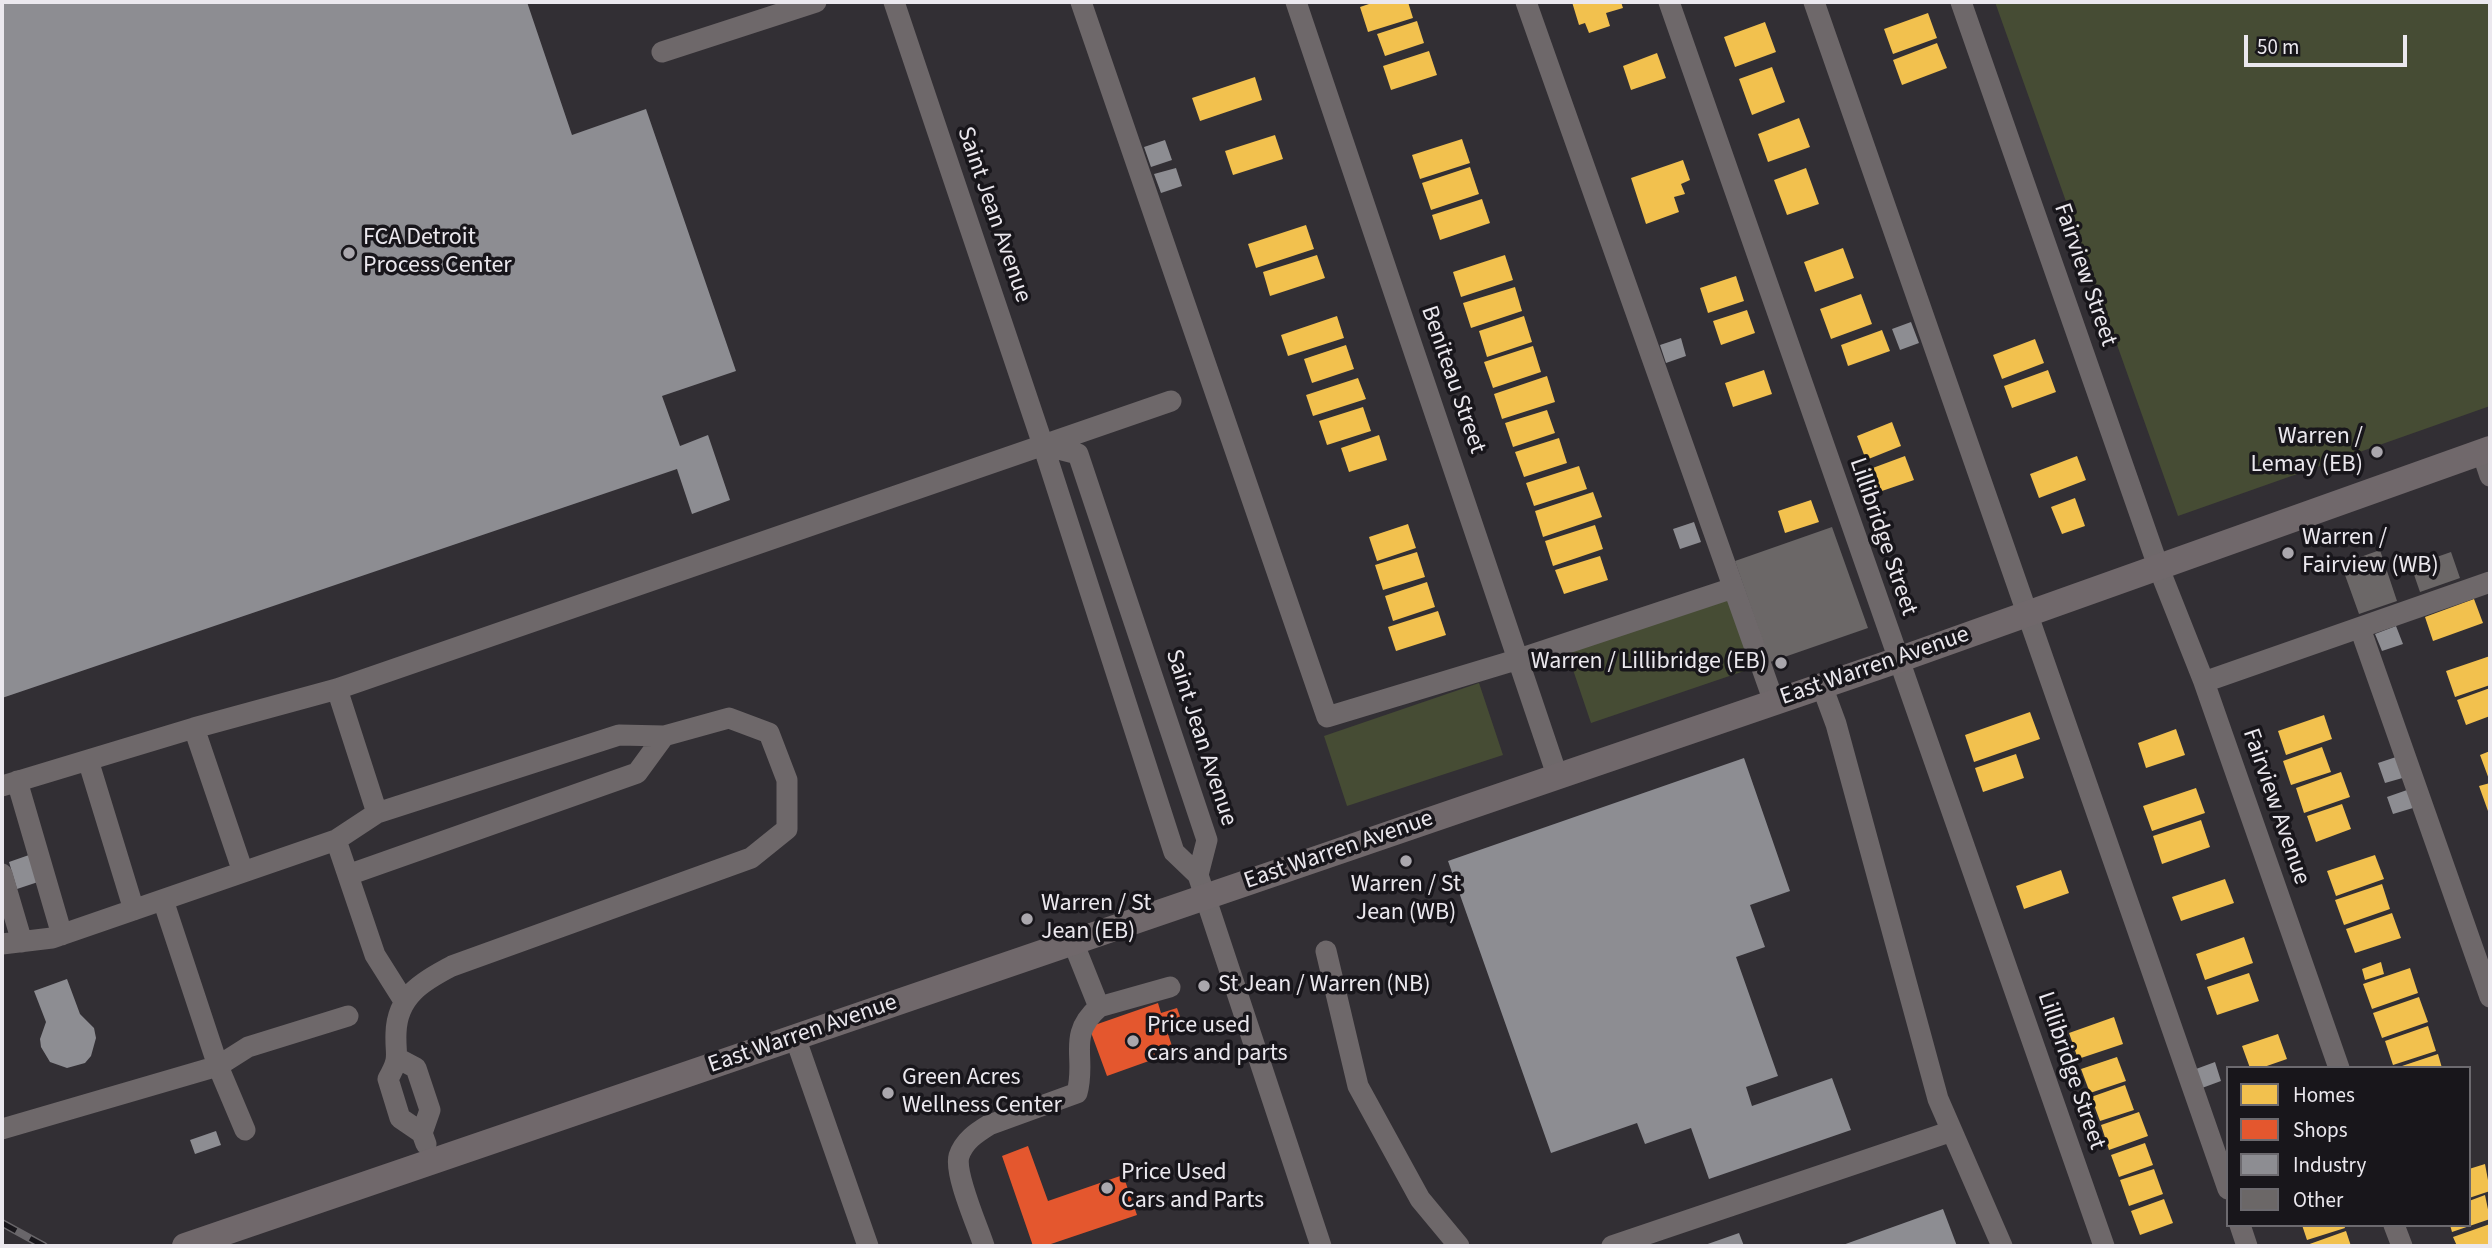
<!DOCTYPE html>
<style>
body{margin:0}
#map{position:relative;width:2492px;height:1248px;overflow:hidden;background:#322f34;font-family:"Source Sans 3",sans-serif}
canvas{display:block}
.frame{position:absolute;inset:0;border:4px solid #ebe8ee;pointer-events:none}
.legend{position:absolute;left:2226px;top:1066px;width:245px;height:161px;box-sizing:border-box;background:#18161b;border:2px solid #6c6a6f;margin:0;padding:9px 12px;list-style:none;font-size:21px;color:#ebe8ee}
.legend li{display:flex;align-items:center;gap:14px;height:35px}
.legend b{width:35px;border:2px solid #6c6a6f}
.scale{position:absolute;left:2244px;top:35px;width:163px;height:32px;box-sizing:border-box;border:4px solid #ebe8ee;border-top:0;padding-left:9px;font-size:21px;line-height:24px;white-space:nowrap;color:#ebe8ee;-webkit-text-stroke:5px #18161b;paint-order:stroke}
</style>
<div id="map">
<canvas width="2492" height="1248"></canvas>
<div class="frame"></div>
<ul class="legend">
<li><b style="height:19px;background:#f2c14e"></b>Homes</li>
<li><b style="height:19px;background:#e4572e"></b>Shops</li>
<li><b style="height:19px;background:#8d8d92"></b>Industry</li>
<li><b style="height:19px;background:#6b6767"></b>Other</li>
</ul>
<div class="scale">50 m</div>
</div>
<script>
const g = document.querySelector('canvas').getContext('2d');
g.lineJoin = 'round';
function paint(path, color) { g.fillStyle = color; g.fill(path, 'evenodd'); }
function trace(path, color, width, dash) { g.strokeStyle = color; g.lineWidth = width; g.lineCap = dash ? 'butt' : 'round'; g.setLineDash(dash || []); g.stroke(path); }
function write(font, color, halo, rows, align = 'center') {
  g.font = font + ' "Source Sans 3",sans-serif'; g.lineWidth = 7; g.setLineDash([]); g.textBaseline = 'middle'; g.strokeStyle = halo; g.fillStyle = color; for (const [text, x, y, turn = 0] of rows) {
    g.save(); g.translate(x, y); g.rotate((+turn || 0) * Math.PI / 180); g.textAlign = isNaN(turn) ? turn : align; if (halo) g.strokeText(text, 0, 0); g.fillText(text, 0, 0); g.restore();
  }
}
const green = new Path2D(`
 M1995 2H2490V406L2178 516Z
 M1730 597 1753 668 1591 723 1567 652Z
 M1479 683 1503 755 1347 806 1324 736Z`);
const homes = new Path2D(`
 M1375 2H1408L1413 18 1368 32 1360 7Z
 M1572 2H1621L1623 8 1606 13 1610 26 1589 33 1585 23 1579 25Z
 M1928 13 1937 38 1893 54 1884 29Z
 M1417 21 1424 43 1385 56 1377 34Z
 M1765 22 1776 52 1735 67 1724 37Z
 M1937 43 1947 68 1902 85 1893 60Z
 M1429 51 1437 75 1391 90 1383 66Z
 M1657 53 1666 78 1631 90 1623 66Z
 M1772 67 1785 102 1752 115 1739 79Z
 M1255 77 1262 100 1200 121 1192 98Z
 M1799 118 1810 147 1768 162 1758 134Z
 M1275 135 1283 159 1233 175 1225 151Z
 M1462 139 1470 163 1420 179 1412 155Z
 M1683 160 1690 180 1681 184 1685 194 1674 197 1679 212 1646 224 1631 178Z
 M1470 167 1479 194 1431 210 1422 183Z
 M1806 168 1819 204 1787 215 1774 180Z
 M1482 199 1490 223 1440 240 1432 215Z
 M1306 225 1314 249 1256 268 1248 244Z
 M1843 248 1854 278 1815 292 1804 262Z
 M1317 255 1325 278 1270 296 1263 272Z
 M1505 255 1513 280 1461 297 1453 272Z
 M1736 276 1744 301 1708 313 1700 288Z
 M1515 287 1522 311 1471 328 1463 303Z
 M1861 294 1872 324 1831 339 1820 309Z
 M1747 310 1755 333 1721 345 1713 321Z
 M1337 316 1344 338 1288 356 1281 335Z
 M1524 316 1532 342 1487 357 1479 331Z
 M1882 330 1890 351 1848 366 1841 345Z
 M2035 339 2044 363 2002 379 1993 355Z
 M1346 345 1354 369 1312 383 1304 359Z
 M1533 346 1541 372 1493 388 1484 362Z
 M1764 370 1772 394 1733 407 1725 383Z
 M2048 370 2056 392 2012 408 2004 386Z
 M1547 376 1555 402 1502 419 1494 394Z
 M1358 378 1366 399 1313 416 1306 395Z
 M1363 407 1371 431 1327 445 1319 421Z
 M1547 410 1555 433 1513 447 1505 423Z
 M1892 422 1901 446 1866 460 1857 436Z
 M1379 435 1387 460 1349 472 1341 448Z
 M1559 438 1567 463 1524 477 1515 452Z
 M1905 456 1914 480 1879 492 1870 469Z
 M2077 456 2086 480 2039 498 2030 474Z
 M1579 466 1587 489 1534 506 1526 483Z
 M1593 492 1602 517 1543 537 1535 511Z
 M2075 498 2085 526 2062 534 2051 507Z
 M1811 500 1819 522 1785 533 1778 511Z
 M1408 524 1416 548 1377 561 1369 537Z
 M1595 525 1603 549 1553 566 1545 541Z
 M1417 552 1425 577 1383 590 1375 565Z
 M1600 556 1608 580 1564 594 1555 570Z
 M1427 582 1435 607 1393 621 1385 596Z
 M2474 599 2483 623 2433 641 2425 617Z
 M1438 611 1446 635 1396 651 1388 627Z
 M2490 656V685L2455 697 2446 671Z
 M2490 688V716L2466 725 2457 700Z
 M2030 712 2040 739 1974 762 1965 735Z
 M2324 715 2332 739 2286 755 2278 731Z
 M2176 729 2185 755 2146 768 2138 743Z
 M2322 747 2331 772 2291 785 2283 761Z
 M2490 751V782L2480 755Z
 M2016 754 2024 778 1983 792 1975 768Z
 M2341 772 2350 797 2304 813 2296 788Z
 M2490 783V810L2488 811 2479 786Z
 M2196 788 2205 813 2152 831 2143 806Z
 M2342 804 2351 829 2316 842 2307 816Z
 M2201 820 2210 847 2162 864 2153 836Z
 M2375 855 2384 879 2336 896 2327 871Z
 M2061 870 2069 893 2024 909 2016 886Z
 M2225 879 2234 903 2181 921 2172 897Z
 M2382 884 2390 909 2344 925 2335 900Z
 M2392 913 2401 938 2355 953 2346 929Z
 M2244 937 2253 963 2205 980 2196 954Z
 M2381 962 2384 974 2365 980 2362 969Z
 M2410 968 2418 993 2372 1009 2363 984Z
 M2249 973 2259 1001 2217 1015 2207 987Z
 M2419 997 2428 1022 2382 1038 2373 1013Z
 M2114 1017 2123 1044 2078 1059 2069 1033Z
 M2428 1026 2436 1051 2393 1065 2385 1041Z
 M2278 1034 2287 1059 2261 1068H2250L2242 1046Z
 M2438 1054 2442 1068H2399V1067Z
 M2117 1057 2126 1081 2090 1093 2081 1069Z
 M2125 1085 2134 1110 2100 1121 2091 1097Z
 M2139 1112 2148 1136 2109 1150 2101 1125Z
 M2145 1143 2153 1165 2119 1177 2111 1155Z
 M2485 1164 2490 1191 2469 1198V1169Z
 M2154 1169 2163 1194 2129 1206 2120 1180Z
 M2485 1195 2490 1219 2452 1232 2450 1225H2469V1201Z
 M2164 1199 2173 1223 2140 1235 2131 1211Z
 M2490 1224V1246H2457L2453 1237Z
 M2302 1225H2344L2345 1228 2307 1240Z
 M2346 1231 2351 1246H2304Z`);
const shops = new Path2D(`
 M1158 1003 1161 1013 1177 1008 1183 1025 1167 1031 1174 1052 1107 1076 1089 1027Z
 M1028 1146 1048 1201 1123 1175 1137 1215 1045 1246H1033L1002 1156Z`);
const industry = new Path2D(`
 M2 2H527L572 135 646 109 736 371 662 396 680 446 708 435 730 500 692 514 677 469 2 698Z
 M1165 140 1172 160 1151 167 1144 147Z
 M1176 168 1182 186 1161 193 1154 174Z
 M1911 322 1919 343 1900 350 1892 329Z
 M1681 338 1686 356 1666 363 1660 345Z
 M1694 522 1701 542 1680 549 1673 529Z
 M2396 626 2403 644 2382 651 2375 634Z
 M2399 756 2406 777 2385 783 2378 763Z
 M1744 758 1790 891 1750 905 1765 947 1736 957 1778 1076 1746 1087 1752 1106 1832 1078 1851 1130 1709 1179 1691 1128 1645 1144 1637 1123 1551 1153 1448 861Z
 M2407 790 2413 808 2393 814 2387 797Z
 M29 855 38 882 17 889 9 862Z
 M67 979 80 1014 94 1028 96 1038 91 1056 85 1063 67 1068 50 1062 41 1047 40 1039 46 1022 34 991Z
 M2215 1062 2221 1081 2202 1088 2196 1069Z
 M216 1131 221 1145 195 1154 190 1140Z
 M1943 1209 1957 1246H1840Z
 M1739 1233 1744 1246H1702Z`);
const building = new Path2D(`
 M1832 527 1868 628 1770 662 1735 561Z
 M2380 550 2397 601 2359 614 2341 564Z
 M2451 552 2460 578 2420 592 2411 566Z`);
const minor = new Path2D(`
 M894 2 1043 445 1174 852 1198 875 1321 1246
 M1081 2 1327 717 1519 659 1733 588
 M1296 2 1557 775
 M1526 2 1774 702
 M1669 2 2104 1246
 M1814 2 2228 1189
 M1961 2 2158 566 2204 682 2339 1068
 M662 52 816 2
 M1043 445 1078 454 1207 840 1198 875
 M2482 452 2490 476
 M2360 628 2490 997
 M2204 682 2490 582
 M1822 686 1836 724 1938 1099 2002 1246
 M337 689 377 813
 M194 728 243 872
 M88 760 134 910
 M17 781 62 935
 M2 786 194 728 337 689 1171 401
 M336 840 375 955 404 1001
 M2 874 22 942
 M348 875 637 773 664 736
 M163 900 218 1066 245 1130
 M1073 942 1099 1007 1170 987
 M2 944 52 938 336 840 377 813 619 735 664 736 729 718 769 733 787 780V829L751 858 452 966C423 981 397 996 396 1033 395 1057 401 1056 388 1079L400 1118 422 1133
 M1326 951 1358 1086 1420 1199 1459 1246
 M795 1037 868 1246
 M399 1059 416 1068 430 1110 422 1133 426 1144
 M2 1129 218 1066 248 1047 348 1016
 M2240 1225 2247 1246
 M2394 1225 2402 1246
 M984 1246C978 1227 954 1174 959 1156 964 1141 976 1133 989 1125L1077 1093C1087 1057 1066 1036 1099 1007
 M1612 1246 1952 1131`);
const major = new Path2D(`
 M185 1246 1898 660 2490 449`);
const rail = new Path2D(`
 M2 1223 44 1246`);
const markers = [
 [349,253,7,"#aaa7ad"],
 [2377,452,7,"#aaa7ad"],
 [2288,553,7,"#aaa7ad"],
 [1781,663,7,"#aaa7ad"],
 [1406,861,7,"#aaa7ad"],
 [1027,919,7,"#aaa7ad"],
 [1204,986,7,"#aaa7ad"],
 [1133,1041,7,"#aaa7ad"],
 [888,1093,7,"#aaa7ad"],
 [1107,1188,7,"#aaa7ad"]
];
const streetNames = [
 ["Saint Jean Avenue",993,215,71],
 ["Fairview Street",2084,275,71],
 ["Beniteau Street",1452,380,71],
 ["Lillibridge Street",1882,537,71],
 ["East Warren Avenue",1875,667,-19],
 ["Saint Jean Avenue",1200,738,72],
 ["Fairview Avenue",2275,807,71],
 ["East Warren Avenue",1339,851,-19],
 ["East Warren Avenue",803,1035,-19],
 ["Lillibridge Street",2070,1071,71]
];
const poiNames = [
 ["FCA Detroit",363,239],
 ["Process Center",363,267],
 ["Warren /",2363,438,"right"],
 ["Lemay (EB)",2363,466,"right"],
 ["Warren /",2302,539],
 ["Fairview (WB)",2302,567],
 ["Warren / Lillibridge (EB)",1767,663,"right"],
 ["Warren / St",1406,886,"center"],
 ["Jean (WB)",1406,914,"center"],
 ["Warren / St",1041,905],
 ["Jean (EB)",1041,933],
 ["St Jean / Warren (NB)",1218,986],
 ["Price used",1147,1027],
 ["cars and parts",1147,1055],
 ["Green Acres",902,1079],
 ["Wellness Center",902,1107],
 ["Price Used",1121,1174],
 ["Cars and Parts",1121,1202]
];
paint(green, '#464c34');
paint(homes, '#f2c14e');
paint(shops, '#e4572e');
paint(industry, '#8d8d92');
paint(building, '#6b6767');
trace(minor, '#6e686a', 21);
trace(major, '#70686b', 26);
trace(rail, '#69666a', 8);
trace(rail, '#18161b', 5, [16]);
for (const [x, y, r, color] of markers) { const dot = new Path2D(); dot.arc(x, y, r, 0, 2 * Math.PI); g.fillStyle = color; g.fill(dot); trace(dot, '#18161b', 2.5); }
write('24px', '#ebe8ee', '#18161b', streetNames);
write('24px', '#ebe8ee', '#18161b', poiNames, 'left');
</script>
